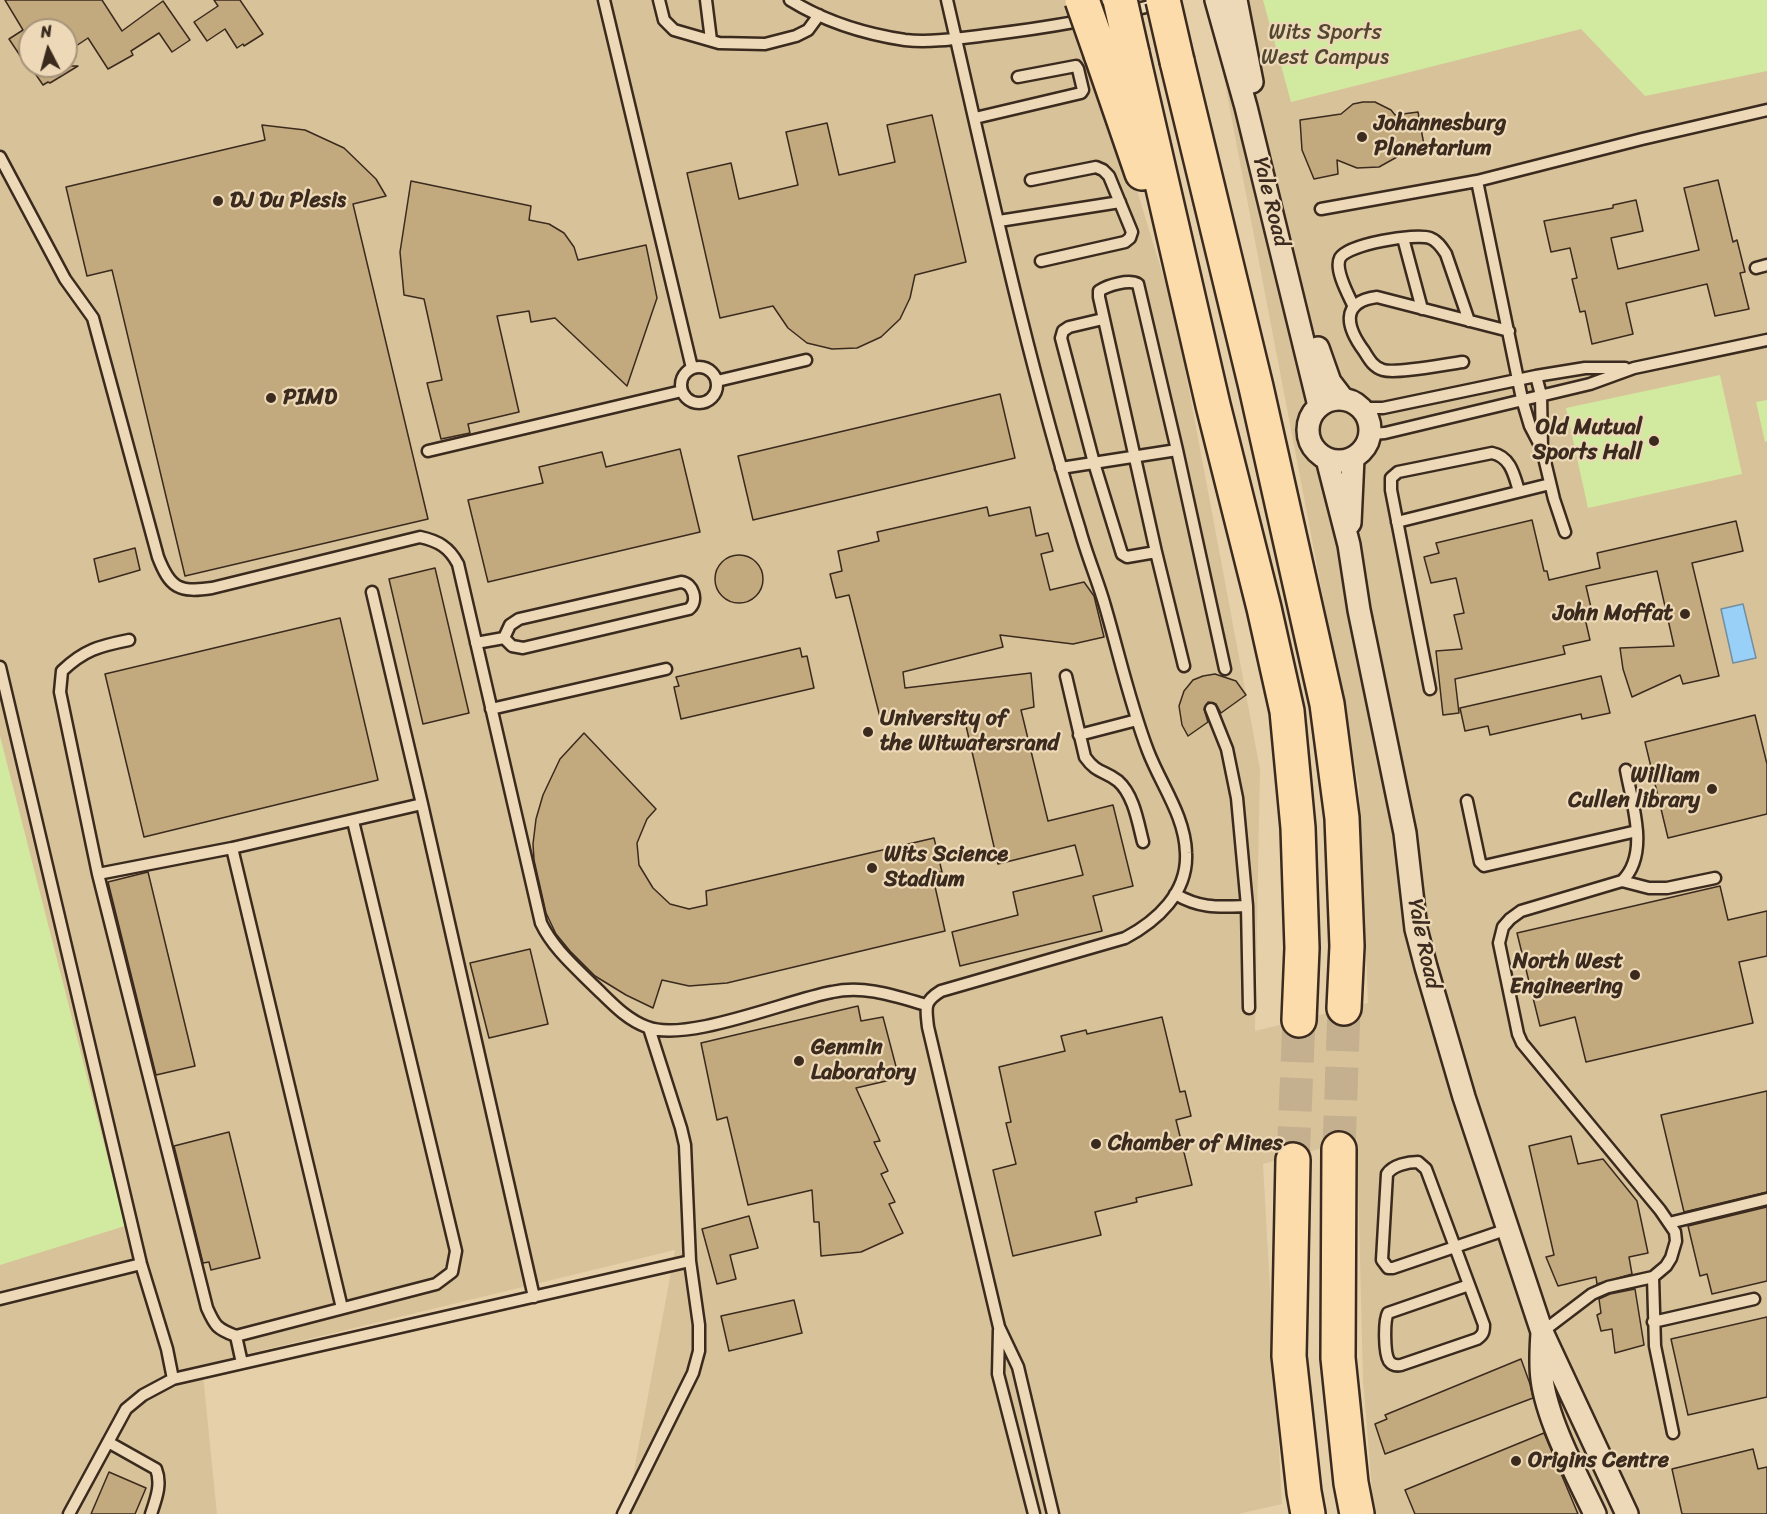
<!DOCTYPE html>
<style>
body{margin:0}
#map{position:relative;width:1767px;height:1514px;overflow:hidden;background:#e6d0aa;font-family:Sriracha,sans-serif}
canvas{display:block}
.north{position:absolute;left:18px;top:18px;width:60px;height:60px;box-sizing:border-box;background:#edd9b7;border:2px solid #a6937a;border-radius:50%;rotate:354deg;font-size:16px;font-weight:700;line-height:24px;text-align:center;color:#3b2a1e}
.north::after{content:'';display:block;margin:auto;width:21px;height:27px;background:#3b2a1e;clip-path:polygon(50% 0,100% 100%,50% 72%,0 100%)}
</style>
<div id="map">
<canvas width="1767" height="1514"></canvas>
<div class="north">N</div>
</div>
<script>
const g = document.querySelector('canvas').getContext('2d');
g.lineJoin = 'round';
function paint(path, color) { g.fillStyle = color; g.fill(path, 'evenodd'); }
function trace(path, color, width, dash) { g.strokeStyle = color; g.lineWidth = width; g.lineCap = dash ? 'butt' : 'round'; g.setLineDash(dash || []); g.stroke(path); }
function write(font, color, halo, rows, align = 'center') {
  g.font = font + ' Sriracha,sans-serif'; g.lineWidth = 4.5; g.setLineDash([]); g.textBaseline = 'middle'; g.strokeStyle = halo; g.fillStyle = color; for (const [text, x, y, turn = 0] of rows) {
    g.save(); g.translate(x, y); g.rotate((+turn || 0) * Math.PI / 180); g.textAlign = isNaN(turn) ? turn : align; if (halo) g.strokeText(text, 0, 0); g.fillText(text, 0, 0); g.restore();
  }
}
const built = new Path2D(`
 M0 0H1079L1175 315 1260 769 1255 1031 1368 1003 1359 786 1209 0H1767V1514H1374L1363 1380 1357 1139 1263 1164 1282 1504 1238 1514H626L675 1250 202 1365 217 1514H0ZM30 30H66V66H30Z`);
const green = new Path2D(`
 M1263 0H1767V71L1645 96 1581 29 1291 102Z
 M1720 375 1742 474 1588 508 1566 408Z
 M1767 400V441L1765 442 1756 402Z
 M0 736 125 1226 0 1265Z`);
const water = new Path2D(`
 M1743 604 1756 658 1733 663 1721 609Z`);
const building = new Path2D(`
 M5 0H102L122 31 163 1 190 40 172 52 159 33 131 51 133 55 108 69 88 38 73 48 66 37V30H30V51L21 57 9 39 23 30Z
 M214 0H240L263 34 244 46 243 44 237 48 225 29 207 41 194 22 218 6Z
 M30 66H78L50 83 48 82 43 85Z
 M1363 102H1375L1391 110 1395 115 1418 112 1424 145 1401 149 1397 157 1379 167 1357 168 1337 160 1338 174 1314 179 1302 150 1300 120 1341 114 1353 104Z
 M932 115 966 262 915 275 910 298 900 319 881 337 857 348 832 349 807 343 788 328 773 306 720 318 687 173 731 163 739 199 798 185 786 132 827 123 839 175 895 162 887 125Z
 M262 125 305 130 344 148 376 179 386 196 353 204 428 519 185 576 112 270 87 276 66 187 265 140Z
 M1718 180 1733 242 1737 240 1745 272 1740 273 1749 309 1715 316 1707 284 1626 303 1633 334 1592 344 1585 311 1580 312 1572 279 1577 278 1570 248 1551 252 1544 221 1613 208V205L1636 200 1643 231 1611 238 1618 269 1699 250 1684 188Z
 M411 181 531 206 529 220 549 224 564 233 574 247 578 260 646 245 657 298 627 386 555 318 531 322 529 311 497 316 519 412 468 424 470 433 441 439 427 383 442 380 424 299 404 295 400 252Z
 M1000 394 1015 458 753 520 738 456Z
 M680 449 700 532 488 582 468 500 543 483 539 467 602 452 606 467Z
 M987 507 989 516 1030 507 1036 536 1048 533 1053 551 1041 554 1050 590 1084 582 1094 596 1104 637 1073 644 1000 635 1003 647 903 672 905 688 1031 673 1034 707 1021 710 1048 821 1113 805 1133 886 1093 896 1102 931 960 966 952 932 1018 915 1013 892 1083 875 1075 845 998 864 964 717 882 725 849 595 836 598 830 574 842 571 838 551 879 541 877 532Z
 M1532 520 1544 571H1547L1549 580 1600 568 1597 553 1736 521 1743 551 1692 563 1719 676 1683 684 1680 675 1632 697 1623 669 1620 648 1674 646 1657 571 1586 586 1592 612 1584 614 1590 640 1563 646 1565 654 1455 679 1459 713 1443 715 1436 651 1462 649 1454 615 1464 613 1456 578 1431 583 1424 557 1439 553 1436 543Z
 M135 548 140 570 99 582 94 559Z
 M715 579a24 24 0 1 1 48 0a24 24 0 1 1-48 0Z
 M435 568 469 713 423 724 389 579Z
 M340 618 378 780 144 837 105 674Z
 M800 648 802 657 807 656 814 688 681 719 674 687 679 686 676 677Z
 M1215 674 1236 681 1246 695 1221 713 1216 704 1208 702 1204 709 1208 722 1188 736 1182 725 1179 706 1184 691 1193 680 1203 676Z
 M1601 676 1610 713 1582 719 1581 714 1490 735 1488 726 1465 731 1460 708Z
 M1755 715 1767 764V814L1668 838 1645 742Z
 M584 733 656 809 647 819 637 843 639 865 653 888 670 904 689 909 707 905 706 891 934 838 942 872 932 873 945 931 727 983 689 986 662 980 653 1008 626 995 595 976 570 951 556 934 546 913 534 860 533 844 536 819 543 795 560 759Z
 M148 872 195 1066 156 1075 108 882Z
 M1720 886 1728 920 1767 911V956L1739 962 1753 1023 1586 1062 1575 1017 1540 1026 1517 933Z
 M530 949 548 1024 489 1038 470 963Z
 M858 1006 861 1021 883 1017 899 1078 856 1088 880 1141 874 1142 888 1171 881 1174 895 1202 889 1204 903 1233 861 1252 821 1256 819 1222H814L812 1190 748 1205 727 1117 717 1120 701 1043Z
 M1162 1017 1180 1092 1185 1091 1191 1116 1176 1120 1192 1185 1136 1198 1137 1202 1095 1212 1101 1235 1013 1256 993 1170 1016 1164 1006 1123 1011 1122 999 1067 1065 1051 1061 1036 1086 1030 1087 1034Z
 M1767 1091V1192L1684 1212 1661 1115Z
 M229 1132 260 1258 211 1270 209 1262 203 1263 174 1146Z
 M1571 1136 1578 1164 1603 1159 1637 1201 1648 1253 1629 1257 1632 1274 1597 1284 1596 1277 1558 1286 1546 1257 1554 1255 1529 1146Z
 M1767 1207V1281L1712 1294 1707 1274 1700 1276 1688 1226Z
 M749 1216 758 1248 730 1255 736 1279 717 1284 702 1229Z
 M1635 1289 1644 1345 1615 1353 1612 1329 1601 1331 1597 1315 1601 1313 1599 1299 1610 1294Z
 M794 1300 802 1333 729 1351 721 1316Z
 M1767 1317V1397L1688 1415 1671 1339Z
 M1521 1359 1530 1384 1533 1398 1385 1454 1375 1424 1387 1419 1385 1415Z
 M1544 1433 1578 1514H1415L1405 1490Z
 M1753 1449 1758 1469 1767 1467V1514H1682L1672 1469Z
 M109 1472 146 1488 135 1514H91Z`);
const highwayTunnel = new Path2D(`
 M1339 1149 1344 1008
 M1293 1160 1299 1020`);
const lane = new Path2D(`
 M604 0 692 368
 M659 0 664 20 674 30 719 43 765 44 796 36 808 30 819 15
 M706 0 711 40
 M790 0C824 21 865 34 905 40 932 43 961 38 987 35 1046 28 1104 18 1162 3
 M947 0C988 177 1026 357 1080 530 1087 556 1098 581 1105 606 1119 654 1130 704 1148 751 1161 785 1185 816 1186 853 1188 893 1157 921 1125 938L941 991C923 1002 926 1008 928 1027L999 1327 1018 1367 1053 1514
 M975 118 1081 93 1083 90 1078 69 1076 66 1018 77
 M0 157 65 279 93 318 158 557C170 588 179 593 212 588L420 537C438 541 449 547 458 564L541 923C553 948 574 966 593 985 610 1001 625 1019 647 1027 686 1043 788 1000 832 992 865 985 895 996 926 1005
 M1031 180 1096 167 1103 170 1109 176 1132 232 1130 238 1125 242 1041 261
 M1477 181 1522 399 1530 426 1542 449
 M1321 209 1477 181 1642 139 1767 110
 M999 221 1120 202
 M1403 238 1422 309
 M1756 268 1767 265
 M1354 307C1349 296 1334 270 1340 258 1348 244 1415 233 1430 238 1438 241 1442 248 1446 254L1469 321
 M1103 319 1069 327 1063 331 1061 338 1094 463 1122 554 1127 557 1156 552
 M1463 362C1446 364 1397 374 1383 370 1373 367 1369 359 1364 351 1347 328 1339 302 1377 297L1509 331
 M681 385a18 18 0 1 1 36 0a18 18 0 1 1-36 0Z
 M1536 376 1541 395 1542 449 1554 499 1565 532
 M717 381 806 360
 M1361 408H1383L1536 376 1585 368H1625
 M1370 434 1385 433 1590 384 1634 368 1767 340
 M428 451 682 391
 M1061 468 1177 450
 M1397 522 1550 484
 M372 592 422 804 534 1297
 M129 640C99 646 84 650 62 671L60 692 98 874 207 1308C215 1326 217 1329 236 1336
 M476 643 504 638 510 625 519 619 681 582C693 583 699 601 689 609L523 648 512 646 504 638
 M1184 666 1156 552 1099 297V291C1108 285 1129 279 1138 284L1177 450 1225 669
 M0 667 141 1264 167 1349 173 1379
 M1066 676 1085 757C1097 774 1104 770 1118 781 1134 795 1138 823 1143 842
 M1430 689 1391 490V478L1398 472 1492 453C1511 457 1514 475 1519 491
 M491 709 666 669
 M1211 709 1227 749 1237 798 1247 906 1249 1008
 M1079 735 1137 720
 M1467 801 1480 862 1484 866 1637 831
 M232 848 342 1308
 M98 874 232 848 422 804
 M1622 881 1649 888H1667L1715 878
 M1175 894C1201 909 1218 907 1247 906
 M1669 1223 1767 1199
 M1653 1277 1655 1346 1673 1433
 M1469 1285 1388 1313C1384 1320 1384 1353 1389 1361 1392 1365 1396 1366 1401 1365L1477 1339C1483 1335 1484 1332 1484 1325L1426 1169 1418 1162C1408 1162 1393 1165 1387 1174L1382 1260 1388 1268H1393C1431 1255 1470 1242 1508 1229
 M0 1299 141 1264
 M1653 1322 1754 1299
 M999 1330 998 1374 1034 1514
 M1542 1332 1592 1294 1608 1287 1653 1277 1666 1266 1671 1258 1676 1241 1675 1232 1660 1210 1522 1043 1518 1034 1499 943 1503 927 1510 919 1521 911 1622 881C1650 854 1632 804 1626 770
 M242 1363 236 1336 436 1284 452 1272 456 1251 353 821
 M108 1442 156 1469C162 1484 156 1499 151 1514
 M69 1514 126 1409 143 1395 173 1379 690 1261
 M623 1514 693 1373 699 1351V1325L690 1261 685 1145 681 1128 649 1028`);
const street = new Path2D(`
 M1216 0 1246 107 1319 406
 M1236 0 1252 82
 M1318 348 1330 382 1343 399
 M1308 430a31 31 0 1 1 62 0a31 31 0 1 1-62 0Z
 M1327 459 1349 545 1359 610 1405 833 1416 929 1426 967 1464 1097 1542 1332 1627 1514
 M1350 523 1353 458
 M1542 1333C1541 1348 1540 1364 1542 1379 1547 1420 1577 1476 1595 1514`);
const highway = new Path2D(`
 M1132 53 1213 405 1264 608 1287 711 1298 828 1302 948 1299 1020
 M1101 54 1142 173
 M1177 61 1256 387 1327 704 1342 818 1347 946 1344 1008
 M1339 1149 1338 1358 1351 1483 1357 1514
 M1293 1160 1289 1356 1304 1492 1308 1514`);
const highwayBridge = new Path2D(`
 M1082 0 1101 54
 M1120 0 1132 53
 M1163 0 1177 61`);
const markers = [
 [1362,137,6,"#3b2a1e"],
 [218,201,6,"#3b2a1e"],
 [271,398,6,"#3b2a1e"],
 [1654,441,6,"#3b2a1e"],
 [1685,614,6,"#3b2a1e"],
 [868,732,6,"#3b2a1e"],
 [1712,789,6,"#3b2a1e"],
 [872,868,6,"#3b2a1e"],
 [1635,975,6,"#3b2a1e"],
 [799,1061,6,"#3b2a1e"],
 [1096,1144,6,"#3b2a1e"],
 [1516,1461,6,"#3b2a1e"]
];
const parkNames = [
 ["Wits Sports",1325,33],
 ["West Campus",1325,58]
];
const poiNames = [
 ["Johannesburg",1374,124],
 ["Planetarium",1374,149],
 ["DJ Du Plesis",230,201],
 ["PIMD",283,398],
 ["Old Mutual",1642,428,"right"],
 ["Sports Hall",1642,453,"right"],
 ["John Moffat",1673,614,"right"],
 ["University of",880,719],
 ["the Witwatersrand",880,744],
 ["William",1700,776,"right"],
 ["Cullen library",1700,801,"right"],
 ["Wits Science",884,855],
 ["Stadium",884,880],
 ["North West",1623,962,"right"],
 ["Engineering",1623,987,"right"],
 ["Genmin",811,1048],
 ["Laboratory",811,1073],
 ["Chamber of Mines",1108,1144],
 ["Origins Centre",1528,1461]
];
const streetNames = [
 ["Yale Road",1270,202,76],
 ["Yale Road",1423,944,78]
];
paint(built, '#d8c29a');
paint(green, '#d1ea9f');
paint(water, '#98d0f7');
trace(water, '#738ea0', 1.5);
paint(building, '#c2aa7e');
trace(building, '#3b2a1e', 1.5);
trace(highwayTunnel, '#c4af8e', 33, [33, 16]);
trace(lane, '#3b2a1e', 15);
trace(street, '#3b2a1e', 26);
trace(highway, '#3b2a1e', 38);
trace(lane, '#edd9b7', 10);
trace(street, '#edd9b7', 21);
trace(highway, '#fddcac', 33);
trace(highwayBridge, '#3b2a1e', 38, []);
trace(highwayBridge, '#fddcac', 33);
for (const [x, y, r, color] of markers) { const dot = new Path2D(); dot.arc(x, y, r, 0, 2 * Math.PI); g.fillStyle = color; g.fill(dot); trace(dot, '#edd9b7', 2); }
write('22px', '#524731', '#edd9b7', parkNames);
write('bold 22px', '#3b2a1e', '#edd9b7', poiNames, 'left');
write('22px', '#3b2a1e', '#edd9b7', streetNames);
</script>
